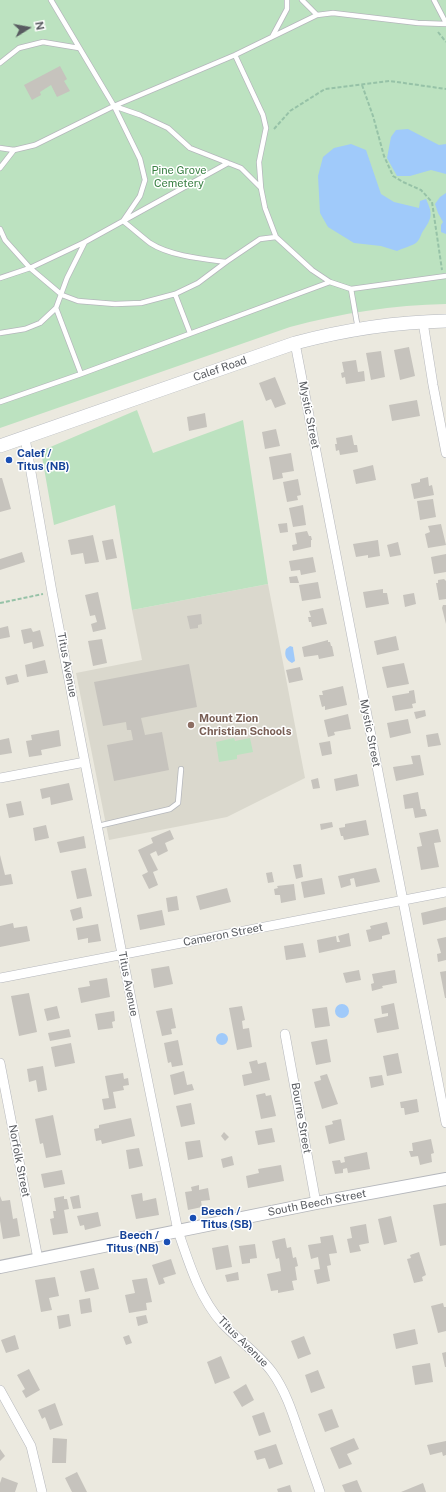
<!DOCTYPE html>
<style>
body{margin:0}
#map{position:relative;width:446px;height:1492px;overflow:hidden;background:#ebe9df;font-family:"Public Sans",sans-serif}
canvas{display:block}
.north{position:absolute;left:8px;top:8px;width:40px;height:40px;-webkit-text-stroke:3px #fff;paint-order:stroke;rotate:79deg;font-size:11px;font-weight:700;line-height:16px;text-align:center;color:#585b60}
.north::after{content:'';display:block;margin:auto;width:14px;height:18px;background:#585b60;clip-path:polygon(50% 0,100% 100%,50% 72%,0 100%)}
</style>
<div id="map">
<canvas width="446" height="1492"></canvas>
<div class="north">N</div>
</div>
<script>
const g = document.querySelector('canvas').getContext('2d');
g.lineJoin = 'round';
function paint(path, color) { g.fillStyle = color; g.fill(path, 'evenodd'); }
function trace(path, color, width, dash) { g.strokeStyle = color; g.lineWidth = width; g.lineCap = dash ? 'butt' : 'round'; g.setLineDash(dash || []); g.stroke(path); }
function write(font, color, halo, rows, align = 'center') {
  g.font = font + ' "Public Sans",sans-serif'; g.lineWidth = 3; g.setLineDash([]); g.textBaseline = 'middle'; g.strokeStyle = halo; g.fillStyle = color; for (const [text, x, y, turn = 0] of rows) {
    g.save(); g.translate(x, y); g.rotate((+turn || 0) * Math.PI / 180); g.textAlign = isNaN(turn) ? turn : align; if (halo) g.strokeText(text, 0, 0); g.fillText(text, 0, 0); g.restore();
  }
}
const education = new Path2D(`
 M268 584 305 778 227 817 109 840 76 673 142 660 132 610Z`);
const green = new Path2D(`
 M0 0H446V304C393 305 342 313 290 327L0 428Z
 M137 410 153 453 243 420 268 584 132 610 115 505 54 525 41 451Z
 M234 738 235 741 250 738 253 752 237 755V759L219 762 216 742Z`);
const water = new Path2D(`
 M408 129 439 145 446 144V174L431 170 410 176H397L387 158 391 137 396 130Z
 M351 144 366 150 381 194 394 202 419 208 420 201 426 199C433 214 432 218 423 231 421 234 420 239 417 242 413 246 402 248 397 251L381 246 354 243 328 227 320 213 318 176 323 157 334 148Z
 M446 193V234L441 232V225L443 222 438 213 435 204 440 197Z
 M290 646 293 647C293 649 295 659 295 661L292 663C286 660 284 655 286 649Z
 M335 1011a7 7 0 1 1 14 0a7 7 0 1 1-14 0Z
 M216 1039a6 6 0 1 1 12 0a6 6 0 1 1-12 0Z`);
const building = new Path2D(`
 M60 66 67 79 64 81 70 91 57 97 51 85 40 92 41 95 32 100 24 85Z
 M409 347 415 376 400 380 394 350Z
 M381 351 385 377 371 380 366 353Z
 M356 360 358 372 364 371 365 381 346 384 345 377 342 378 341 373 344 372 342 362Z
 M275 377 286 404 275 408 271 399 266 401 259 383Z
 M417 400 420 416 392 421 389 405Z
 M205 413 207 427 189 431 187 417Z
 M276 429 280 446 265 449 262 432Z
 M352 435 354 445H357L358 452 340 455 339 450 336 451 335 444H337L336 438Z
 M291 453 294 471 282 473 283 478 273 480 269 457Z
 M373 465 376 480 356 484 353 470Z
 M428 477 429 486 432 485 434 495 414 499 411 484 420 482V479Z
 M0 478H2L11 509 0 512Z
 M298 479 301 495 297 496 298 500 287 502 283 482Z
 M433 499 436 517 420 520 417 501Z
 M303 505 306 525 293 527 289 508Z
 M287 523 288 532 280 533 278 524Z
 M441 524 446 545 428 548 425 534 430 532 428 526Z
 M307 531 309 536H311L312 540H311V547L293 551 292 545 297 544 295 533Z
 M93 535 99 562 85 564 83 553 71 555 68 540Z
 M113 539 117 558 106 560 102 541Z
 M378 540 380 556 368 558V555L356 557 353 544Z
 M398 542 401 555 390 557 387 545Z
 M22 552 25 562 0 570V559Z
 M446 554V572L434 574 431 557Z
 M313 557 316 572 301 575 300 570 291 571 289 561Z
 M297 576 299 583H290L289 577Z
 M444 579 446 581V599L439 600 436 583H438V580Z
 M318 582 321 598 302 601 299 585Z
 M383 589V593H387L389 604 366 608 363 592Z
 M98 592 106 629 93 632 91 624 97 622 95 615 90 616 85 595Z
 M414 593 416 604 405 607 403 595Z
 M443 605H446V624L442 608Z
 M323 608 327 624 312 627 311 622H309L308 617H311L309 611Z
 M201 614 202 624 198 625V628L190 629 187 616Z
 M8 626 10 637 0 639V628Z
 M31 628 33 632 40 630 44 646 33 649 32 642 24 644 21 630Z
 M396 636 399 650 377 655 374 641Z
 M102 639 107 663 93 666 88 641Z
 M328 640V642H330L331 646H332L334 656 319 659 318 655 304 657 302 647Z
 M45 660 48 673 27 677 25 665Z
 M404 663 409 684 387 688 382 667Z
 M189 664 197 707 141 718 145 735 162 732 169 770 114 781 107 745 133 740 131 730H127L126 722 103 726 94 682Z
 M300 667 303 680 289 683 286 670Z
 M17 674 19 682 7 685 5 677Z
 M343 686 347 705 325 710V706L322 707 319 695H323L322 691Z
 M414 690 416 703 412 704 413 708 395 711 392 696 409 693V691Z
 M425 710 426 716 416 719 414 712Z
 M348 714 351 729 334 732 335 735 328 737 324 720Z
 M408 719 411 733 390 738 387 723Z
 M59 730 61 746 41 750 42 755 29 757 26 741 32 740 31 735Z
 M438 733 441 745 428 747 426 735Z
 M9 738 12 753 0 755V740Z
 M330 741 332 754 322 756 319 743Z
 M420 755 424 775 396 781 393 767 413 764 411 756Z
 M357 774 359 786 336 791 334 779Z
 M318 778 320 788 313 789 311 780Z
 M69 783 73 800 51 805 50 797 42 799 40 789Z
 M418 792 421 809H425L427 816 415 818 413 808 405 809 403 795Z
 M21 801 24 815 9 818 6 804Z
 M366 820 369 835 344 840 343 836H341L339 828 345 827V824Z
 M332 822 333 827 321 830 320 824Z
 M46 825 49 838 35 841 33 828Z
 M438 829 441 842 434 843 439 867 421 870 417 847 422 846 419 833Z
 M170 830 174 839 165 843 168 851 158 856 156 851 150 854 158 870 153 872 158 885 149 889 142 875 148 872 138 850 153 843 151 838Z
 M84 836 86 848 60 853 57 842Z
 M0 855 5 875 11 874 13 884 0 886Z
 M301 864 303 877 296 879 293 865Z
 M86 868 92 896 77 899 71 871Z
 M376 868 380 882 356 887 354 878 350 879 351 885 341 888 338 876Z
 M272 872 274 882 268 883 266 873Z
 M322 878 325 894 304 898 301 882Z
 M294 884 296 900 281 903 280 895H275L274 889 278 888 277 886Z
 M227 888 231 902 200 910 196 896Z
 M177 896 179 910 168 912 166 898Z
 M81 907 83 918 73 921 70 910Z
 M446 907V920L423 925 421 913Z
 M162 910 165 925 140 930 137 915Z
 M387 922 390 934 382 936V939L369 942 366 930 371 929 370 926Z
 M13 923 14 928 27 926 30 941 0 947V926Z
 M98 924 101 941 88 943V938L78 940 76 928Z
 M349 933 351 946 319 953 317 940 336 936 337 942H340L338 936Z
 M446 937V960L438 962 437 954 441 953 437 939Z
 M303 943 306 957 286 960 284 946Z
 M169 966 173 984 154 988 151 969Z
 M359 970 361 980 346 983 343 973Z
 M395 970 397 983 382 986 383 988 372 991 371 984 374 983 372 974Z
 M446 971V998H445L440 972Z
 M107 978 110 997 81 1003 78 988 90 986 89 981Z
 M29 993 37 1032 19 1036 11 996Z
 M394 1003 399 1029 377 1033 374 1019 388 1016V1013L382 1014 381 1006Z
 M57 1006 60 1018 47 1021 44 1009Z
 M242 1006 245 1020 242 1021 243 1029 249 1028 252 1047 237 1050 229 1008Z
 M327 1007 330 1026 315 1028 312 1009Z
 M172 1008 176 1028 171 1029 172 1034 162 1036 156 1011Z
 M114 1011 115 1021 112 1022 113 1028 98 1030 95 1014Z
 M69 1029 71 1037 50 1041 48 1033Z
 M327 1039 331 1062 316 1065 311 1042Z
 M178 1040 183 1065 172 1067 171 1062 168 1063 164 1043Z
 M71 1043 75 1063 55 1067 51 1047Z
 M398 1053 402 1073 387 1076 383 1056Z
 M257 1060 258 1064 266 1062 270 1080 244 1086 242 1075 252 1073 249 1062Z
 M43 1066 47 1090 38 1092 36 1080 29 1082 27 1069Z
 M184 1071 187 1085 192 1084 194 1090 174 1095 170 1075Z
 M123 1073 124 1079 128 1078 129 1085 123 1086 124 1090 113 1092 116 1108 104 1110 102 1099 109 1098 105 1076Z
 M327 1074 338 1104 322 1109 314 1082 321 1080 320 1076Z
 M382 1075 384 1085 371 1088 369 1077Z
 M265 1093 266 1096 271 1095 276 1116 261 1119 256 1095Z
 M417 1099 419 1112 405 1115 404 1108H401L400 1102Z
 M191 1103 195 1124 181 1127 176 1106Z
 M53 1115 61 1155 46 1158 43 1143 40 1144 35 1119Z
 M131 1118 135 1136 102 1144 101 1140 96 1141 94 1129 99 1128V1125Z
 M341 1119 345 1140 329 1144 325 1126 333 1124 332 1121Z
 M272 1128 275 1142 258 1145 255 1131Z
 M224 1132 229 1137 225 1141 221 1136Z
 M431 1139 434 1153 431 1154 432 1162 420 1165 418 1156 411 1157 409 1151H413L412 1143Z
 M200 1140 203 1157 188 1160 185 1142Z
 M139 1148 143 1166 129 1169 126 1150Z
 M367 1152 370 1169 348 1173 347 1168 343 1169V1173L335 1174 332 1161 340 1160 341 1163 345 1162 344 1157Z
 M232 1156 234 1165 223 1168 221 1159Z
 M281 1165 284 1181 248 1188 246 1176 259 1173 258 1169Z
 M62 1170 65 1184 44 1188 41 1174Z
 M199 1185V1190L208 1188 210 1200 201 1201 202 1207 188 1210 185 1192 192 1191 191 1187Z
 M142 1193 143 1201 156 1198 159 1215 136 1219 131 1195Z
 M79 1195 81 1208 73 1209 70 1197Z
 M0 1196 2 1201 10 1200 13 1219 17 1218 20 1236 3 1239 0 1221Z
 M64 1196V1199H67L69 1209 64 1210 68 1233 53 1235 50 1219 54 1218 53 1211H56L54 1198Z
 M446 1203V1245L440 1246 433 1205Z
 M98 1212 101 1226 85 1230 84 1225 80 1226 77 1216Z
 M391 1216 397 1242 384 1245 378 1219Z
 M366 1224 369 1243 359 1245 361 1251 350 1253 347 1239 352 1238 350 1227Z
 M333 1235 337 1253 329 1254 331 1265 327 1266 330 1281 317 1284 314 1270 320 1269 318 1257 311 1259 308 1245 321 1243 320 1237Z
 M285 1238 287 1248 291 1247 293 1258 296 1257 298 1266 295 1267 297 1280 292 1281 294 1290 278 1293V1290L271 1291 267 1274 281 1271 279 1258 276 1259 272 1241Z
 M255 1244 257 1258 250 1259V1263L242 1264 239 1246Z
 M228 1245 232 1267 216 1270 212 1248Z
 M419 1252 426 1275 422 1277 423 1281 414 1283 407 1259 411 1258 410 1255Z
 M171 1259 176 1274 163 1278 165 1283 159 1285 152 1265Z
 M94 1268 99 1289 85 1292 80 1271Z
 M238 1272 239 1280 227 1282 225 1275Z
 M55 1277 59 1296 49 1298 52 1310 41 1312 35 1280Z
 M147 1278 152 1302 146 1303 147 1310 129 1313 125 1295 135 1293 132 1280Z
 M90 1298 92 1312 81 1314 79 1300Z
 M443 1303 444 1307H446V1331L438 1333 431 1306Z
 M69 1314 71 1326 59 1329 57 1316Z
 M146 1315 148 1323 138 1326 136 1317Z
 M415 1329 418 1344 396 1349 393 1334Z
 M15 1335 19 1349 6 1353 1 1340Z
 M129 1335 132 1343 126 1345 123 1337Z
 M304 1336 311 1354 298 1359 291 1341Z
 M446 1352V1367H445L442 1353Z
 M221 1356 230 1378 215 1384 207 1362Z
 M430 1363 433 1382 415 1385 412 1366Z
 M29 1369 40 1390 26 1398 22 1391 25 1389 17 1375Z
 M318 1370 325 1388 311 1393 305 1375Z
 M246 1384 254 1400 242 1407 233 1392Z
 M55 1403 63 1425 50 1430 45 1417 42 1419 38 1410Z
 M332 1409 339 1427 325 1432 318 1414Z
 M264 1412 271 1432 259 1436 252 1416Z
 M53 1438 67 1439 66 1463H52Z
 M354 1438 359 1449 347 1454 352 1464 339 1469 330 1448Z
 M446 1441V1455L443 1456 442 1452 430 1455 427 1445Z
 M276 1444 283 1464 269 1469 265 1458 257 1460 254 1451Z
 M0 1449 5 1456 0 1461Z
 M77 1472 87 1492H72L65 1478Z
 M2 1477 18 1483 15 1492H0V1483Z
 M357 1480 362 1492H345L342 1485Z
 M423 1483 426 1492H401Z
 M290 1485 292 1492H278L277 1489Z`);
const path = new Path2D(`
 M438 32 446 42
 M362 85 373 116 384 156 393 176 403 182 421 190 432 202 442 270
 M274 129 290 111 325 89 390 81 446 89
 M0 603 43 594`);
const service = new Path2D(`
 M51 0 114 106 140 159 145 180 140 196 123 221C132 228 141 236 150 243 170 256 203 259 226 262
 M302 0 317 15
 M434 0 446 23
 M272 37 287 9V0
 M235 55 263 115 266 128 259 162 261 188 265 208 276 237 312 270 330 282 351 289 446 276
 M0 63 19 48 43 42 79 48
 M114 106 140 115 168 128 190 148 241 168 261 188
 M0 148 14 150 35 145 114 106 235 55 317 15 333 13 418 23 446 24
 M0 168 14 150
 M0 229 5 240 30 268 62 295 78 301 115 304 141 303 175 294 198 283 226 262 260 239 276 237
 M0 278 30 268 85 242 228 163
 M351 289 358 329
 M175 294 190 333
 M56 308 81 374
 M0 333 25 329 40 323 56 308 67 278 85 242
 M0 402 81 374 330 282
 M98 826 170 809 178 803 181 769`);
const minor = new Path2D(`
 M423 322 433 385 446 453
 M295 343 446 1123
 M25 438 52 592 122 954 178 1231C189 1263 199 1297 222 1323 238 1340 258 1353 272 1372 285 1390 292 1411 299 1432 306 1452 313 1472 320 1492
 M0 778 85 762
 M0 978 446 892
 M285 1034 316 1203
 M0 1063 38 1259
 M0 1390 31 1446 42 1492`);
const tertiary = new Path2D(`
 M0 1267 316 1203 446 1179`);
const secondary = new Path2D(`
 M0 446 295 343C344 330 395 322 446 321`);
const markers = [
 [9,460,4,"#1a4fb4"],
 [191,725,4,"#8d6e63"],
 [193,1218,4,"#1a4fb4"],
 [167,1242,4,"#1a4fb4"]
];
const parkNames = [
 ["Pine Grove",179,171],
 ["Cemetery",179,184]
];
const streetNames = [
 ["Calef Road",220,369,-19],
 ["Mystic Street",309,415,79],
 ["Titus Avenue",67,665,79],
 ["Mystic Street",370,733,79],
 ["Cameron Street",223,935,-11],
 ["Titus Avenue",128,984,79],
 ["Bourne Street",301,1118,80],
 ["Norfolk Street",19,1161,79],
 ["South Beech Street",317,1203,-11],
 ["Titus Avenue",243,1342,45]
];
const transitNames = [
 ["Calef /",17,454],
 ["Titus (NB)",17,467],
 ["Beech /",201,1212],
 ["Titus (SB)",201,1225],
 ["Beech /",159,1236,"right"],
 ["Titus (NB)",159,1249,"right"]
];
const educationNames = [
 ["Mount Zion",199,719],
 ["Christian Schools",199,732]
];
paint(education, '#dad8cd');
paint(green, '#bce2c0');
paint(water, '#a0cafa');
paint(building, '#c6c3bd');
trace(service, '#b5b7bc', 6);
trace(minor, '#b5b7bc', 10);
trace(tertiary, '#b5b7bc', 14);
trace(secondary, '#b5b8be', 14);
trace(path, '#96c2a7', 2, [4, 2]);
trace(service, '#fff', 4.5);
trace(minor, '#fff', 9);
trace(tertiary, '#fff', 12);
trace(secondary, '#fff', 13);
for (const [x, y, r, color] of markers) { const dot = new Path2D(); dot.arc(x, y, r, 0, 2 * Math.PI); g.fillStyle = color; g.fill(dot); trace(dot, '#fff', 1.5); }
write('11px', '#387f42', '#fff', parkNames);
write('11px', '#585b60', '#fff', streetNames);
write('bold 11px', '#164399', '#fff', transitNames, 'left');
write('bold 11px', '#785e54', '#fff', educationNames, 'left');
</script>
